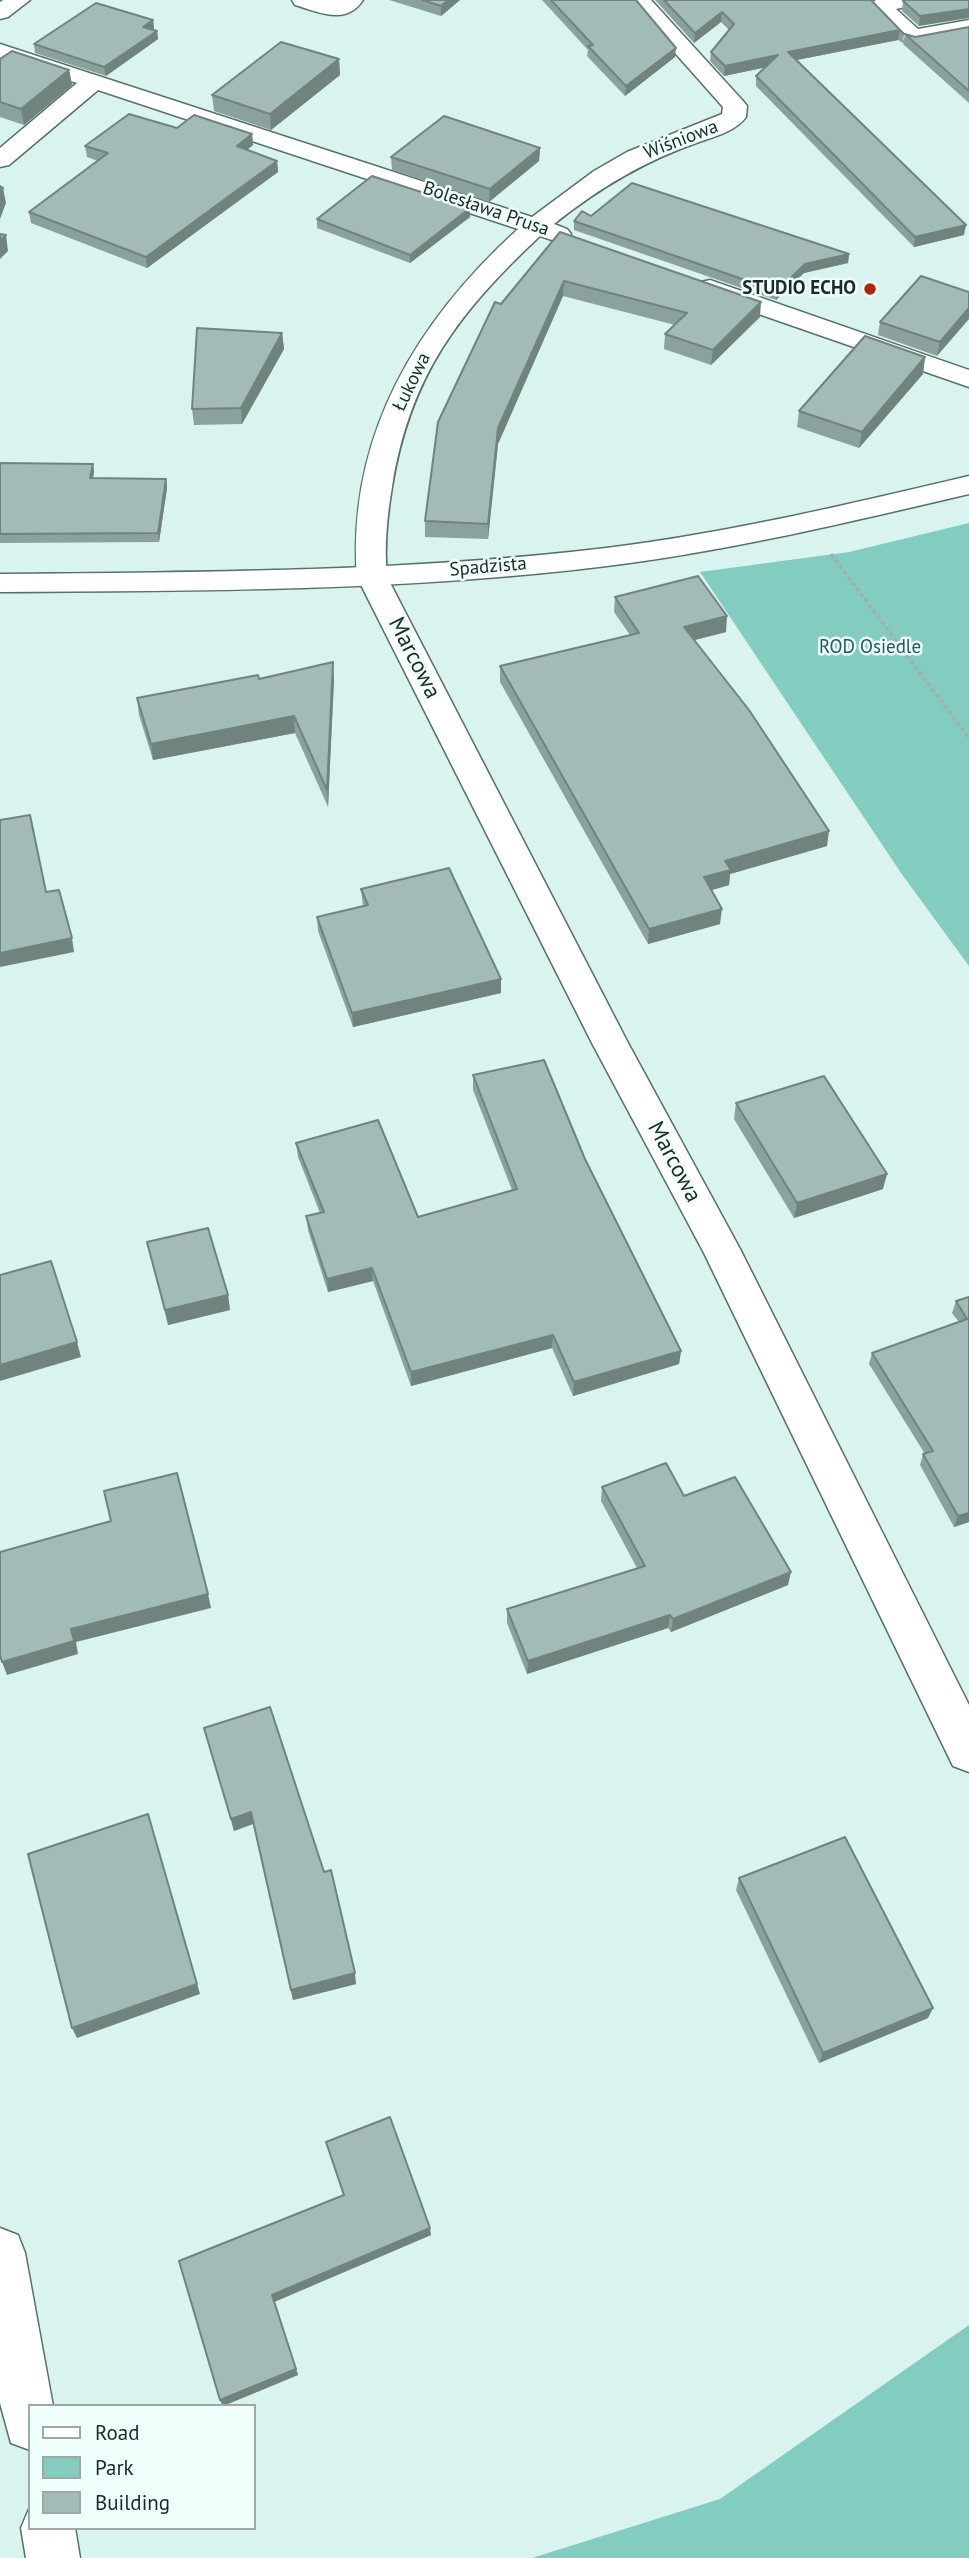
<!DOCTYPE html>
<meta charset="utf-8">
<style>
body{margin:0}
#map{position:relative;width:969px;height:2558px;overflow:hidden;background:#d9f4ef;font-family:"PT Sans",sans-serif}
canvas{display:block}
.legend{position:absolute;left:28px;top:2404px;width:228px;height:126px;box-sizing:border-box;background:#effffb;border:2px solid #9ca9a6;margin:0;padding:9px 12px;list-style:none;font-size:21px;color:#1f2927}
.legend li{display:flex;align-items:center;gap:14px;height:35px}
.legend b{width:35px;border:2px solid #9ca9a6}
</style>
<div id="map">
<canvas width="969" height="2558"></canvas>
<ul class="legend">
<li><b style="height:9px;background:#fff"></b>Road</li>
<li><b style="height:19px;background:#83ccc0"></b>Park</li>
<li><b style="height:19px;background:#a2bbb6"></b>Building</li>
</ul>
</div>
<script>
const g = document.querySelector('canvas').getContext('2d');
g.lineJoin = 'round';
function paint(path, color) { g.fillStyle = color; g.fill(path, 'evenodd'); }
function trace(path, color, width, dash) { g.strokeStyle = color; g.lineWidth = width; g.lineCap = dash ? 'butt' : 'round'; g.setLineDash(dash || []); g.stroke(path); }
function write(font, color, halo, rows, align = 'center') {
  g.font = font + ' "PT Sans",sans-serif'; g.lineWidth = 5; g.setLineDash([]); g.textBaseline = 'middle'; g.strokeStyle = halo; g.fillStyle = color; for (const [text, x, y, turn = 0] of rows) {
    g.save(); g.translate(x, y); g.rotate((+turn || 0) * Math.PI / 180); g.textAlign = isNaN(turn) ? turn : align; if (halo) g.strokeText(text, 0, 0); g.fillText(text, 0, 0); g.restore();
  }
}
const green = new Path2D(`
 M969 523V966L901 873 700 572 849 552Z
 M969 2325V2558H532L720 2499Z`);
const path = new Path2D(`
 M831 554 969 738`);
const street = new Path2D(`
 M3 0H30L8 17 0 19V2Z
 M292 0H363C346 26 319 12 295 5Z
 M628 0H651L743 101 747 106 746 117C736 131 714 137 699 142 644 161 599 188 554 224L567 229 571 234 567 239 558 242 540 236C459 312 410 375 392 487 387 517 384 546 387 577L628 1043 740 1249 969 1705V1772L953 1766 704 1253 592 1043 357 577C347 435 417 321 518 229L98 90 9 165 0 167V148L77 83 0 59V44L532 217 594 171 627 152 722 114 723 107Z
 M918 0 915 5 896 9 918 29 969 20V34L913 44 905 42 868 6 876 0Z
 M710 280 969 370V387L701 294 697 288 701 282Z
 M0 2228 18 2235 25 2253 53 2406H30V2450L11 2443 0 2403Z
 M29 2509 30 2528H75L80 2558H26L21 2528Z`);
const secondary = new Path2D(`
 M969 476V494C849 522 729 551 607 566 405 591 202 591 0 592V574C202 572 405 572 606 548 729 533 849 504 969 476Z`);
const wall = new Path2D(`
 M389 0H460L441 16Z
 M542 0H636L675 57 625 96 587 56 588 50Z
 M655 0H873L872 1 904 34 903 43 898 40 796 60 964 235 914 247 756 86V76L766 67 724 76 710 61 711 52 729 30 721 22 694 43Z
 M969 0 919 26 902 11 903 1Z
 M153 20 154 29 152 30 157 31 158 39 106 76 35 53 34 44Z
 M969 27V103L903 44 905 34 915 37Z
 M0 59 69 70 72 85 24 125 0 117Z
 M339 59 340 75 271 130 214 111 212 95Z
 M177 128 252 134 253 145 247 150 277 161 278 172 147 268 31 223 29 212 98 161 87 157 85 146Z
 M540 148 539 161 489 202 392 170 391 157Z
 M591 216 849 254 848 263 804 273 776 300 574 230V221Z
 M470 217 410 263 317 228V219Z
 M560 232 760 317 711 365 664 349 665 334 675 325 563 296 498 444 488 539 425 537V521L501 304Z
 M969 292 937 356 878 335 880 322Z
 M282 333 284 349 242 424 194 425 192 409Z
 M925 357 923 374 859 448 797 427 799 411Z
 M0 463 93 464 94 472 93 478 166 479 167 488 159 542 0 543Z
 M615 597 726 632 694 640 827 846 730 874 729 885 711 890 720 924 648 944 500 682V666L630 635 614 612Z
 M259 679H334L328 807 295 733 153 760 139 715 137 698Z
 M361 889 501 993 353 1027 318 931 317 917 363 906Z
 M473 1075 585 1159 681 1351 679 1364 573 1396 552 1348 411 1386 373 1281 328 1292 308 1230 306 1216 320 1213 298 1157 296 1143 418 1217 512 1190 473 1090Z
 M736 1103 883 1189 794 1218 734 1119Z
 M147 1242 228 1295 230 1310 168 1325Z
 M969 1297V1522L954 1527 920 1465 923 1454H925L869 1364 872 1353 959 1322 952 1313 956 1301Z
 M602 1487 684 1496 788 1585 671 1632 668 1628 527 1674 507 1623V1609L637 1568 601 1501Z
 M204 1728 356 1984 293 2000 253 1824 234 1831Z
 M739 1878 928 2018 819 2063 736 1890Z
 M326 2142 431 2235 274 2302 298 2375 223 2406 220 2400 179 2261 343 2195Z`);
const shadedWall = new Path2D(`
 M448 0H460L441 16V6Z
 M969 9V18L919 26 920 16Z
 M722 12 721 22 694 43 695 33Z
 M153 20 154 29 144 35 143 27Z
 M900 30 898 40 787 62 788 52Z
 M157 31 158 39 106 76 104 67Z
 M676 48 675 57 625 96 626 86Z
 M778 55 777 65 724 76 725 66Z
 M339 59 340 75 271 130 270 114Z
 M69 70 72 85 24 125 21 109Z
 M252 134 253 145 238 157 237 146Z
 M540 148 539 161 489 202 490 189Z
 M277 161 278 172 147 268 146 257Z
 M3 188 6 203 0 219V197Z
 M470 208V217L410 263V255Z
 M966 225 964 235 914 247 915 237Z
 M6 235 8 251 0 259V241Z
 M849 254 848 263 804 273 776 300 777 291 805 264Z
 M564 281 563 296 498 444 488 539V524L498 428Z
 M761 302 760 317 711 365 713 350Z
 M969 308V319L937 356 940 342Z
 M282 333 284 349 242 424 241 408Z
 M925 357 923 374 859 448 862 432Z
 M93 464 94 472 91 487 90 478Z
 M166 479 167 488 159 542 158 533Z
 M727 616 726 632 683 643 684 627Z
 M333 662 334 679 328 807 327 790Z
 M294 716 295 733 153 760 151 744Z
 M829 831 827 846 730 874 729 885 702 893 704 877 725 861Z
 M722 909 720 924 648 944 649 929Z
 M72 938 74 952 0 967V953Z
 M501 979V993L353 1027 352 1013Z
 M887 1174 883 1189 794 1218 797 1203Z
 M372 1268 373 1281 328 1292 327 1279Z
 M228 1295 230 1310 168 1325 165 1310Z
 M553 1335 552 1348 411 1386V1372Z
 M77 1342 81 1357 0 1381V1365Z
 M681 1351 679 1364 573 1396 574 1382Z
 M969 1513V1522L954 1527 958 1516Z
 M791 1572 788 1585 671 1632 673 1619Z
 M208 1594 211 1608 76 1642 78 1654 7 1675 2 1662 71 1629Z
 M670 1615 668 1628 527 1674 528 1661Z
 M251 1812 253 1824 234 1831 231 1819Z
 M151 1826 200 1994 77 2038 72 2028Z
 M355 1973 356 1984 293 2000 291 1990Z
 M933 2008 928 2018 819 2063 823 2053Z
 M430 2228 431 2235 274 2302 298 2375 223 2406 220 2400 272 2295Z`);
const building = new Path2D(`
 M422 0H448L441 6Z
 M551 0H636L676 48 626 86 588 46 593 45Z
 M664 0H871L904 34 900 30 788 52 966 225 915 237 756 76 778 55 725 66 711 52 734 24 722 12 695 33Z
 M906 0H969V9L920 16 903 1Z
 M96 3 153 20 143 27 157 31 104 67 34 44Z
 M969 27V91L905 34 915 37Z
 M281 42 339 59 270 114 212 95Z
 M12 51 69 70 21 109 0 102V59Z
 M129 114 177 128 194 115 252 134 237 146 277 161 146 257 29 212 108 153 85 146Z
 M444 116 540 148 490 189 391 157Z
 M372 176 470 208 410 255 317 219Z
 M632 183 849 254 805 264 777 291 574 221 582 211 591 216Z
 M0 186 3 188 0 197Z
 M560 232 761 302 713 350 665 334 687 313 564 281 498 428 488 524 425 521 438 422 495 302 501 304Z
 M0 234 6 235 0 241Z
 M921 276 969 292V308L940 342 880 322Z
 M197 328 282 333 241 408 192 409Z
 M865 336 925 357 862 432 799 411Z
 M0 463 93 464 90 478 166 479 158 533 0 534Z
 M698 576 727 616 684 627 749 710 829 831 725 861 731 870 704 877 722 909 649 929 500 666 639 633 615 597Z
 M333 662 327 790 294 716 151 744 137 698 258 675 259 679Z
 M30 815 46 892 59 890 72 938 0 953V820Z
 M449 868 501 979 352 1013 317 917 368 905 361 889Z
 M544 1060 585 1159 681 1351 574 1382 553 1335 411 1372 372 1268 327 1279 306 1216 324 1212 296 1143 378 1120 418 1217 517 1189 473 1075Z
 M824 1076 887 1174 797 1203 736 1103Z
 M208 1228 228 1295 165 1310 147 1242Z
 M51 1261 77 1342 0 1365V1275Z
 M969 1297V1513L958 1516 923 1454 933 1451 872 1353 967 1319 956 1301Z
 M666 1463 684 1496 735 1477 791 1572 673 1619 670 1615 528 1661 507 1609 645 1566 602 1487Z
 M177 1473 208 1594 71 1629 74 1641 2 1662 0 1655V1552L111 1521 104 1491Z
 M270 1707 324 1872 331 1870 355 1973 291 1990 251 1812 231 1819 204 1728Z
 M148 1814 197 1984 72 2028 28 1854Z
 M845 1837 933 2008 823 2053 739 1878Z
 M390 2117 430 2228 272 2295 296 2369 220 2400 179 2261 344 2195 326 2142Z`);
const markers = [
 [870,289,7,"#b12407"]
];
const farStreetnames = [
 ["Wiśniowa",681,140,-21],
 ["Bolesława Prusa",486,209,19],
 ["Łukowa",412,382,-64],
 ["Spadzista",488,567,-5]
];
const farPoinames = [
 ["STUDIO ECHO",856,289]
];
const farParknames = [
 ["ROD Osiedle",870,648]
];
const streetNames = [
 ["Marcowa",414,658,63],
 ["Marcowa",674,1162,62]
];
paint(green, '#83ccc0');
trace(street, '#58706c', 3);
trace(secondary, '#58706c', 3);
trace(path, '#9db2ae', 3.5, [4.5, 2.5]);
paint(street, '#fff');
paint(secondary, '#fff');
paint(wall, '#8ba19d');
paint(shadedWall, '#71837f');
paint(building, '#a2bbb6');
trace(building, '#71837f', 2);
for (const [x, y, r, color] of markers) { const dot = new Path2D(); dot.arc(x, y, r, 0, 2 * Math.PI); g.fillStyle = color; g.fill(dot); trace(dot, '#effffb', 2.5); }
write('19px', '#1f2927', '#effffb', farStreetnames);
write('bold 19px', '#1f2927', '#effffb', farPoinames, 'right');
write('19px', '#225c53', '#effffb', farParknames);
write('23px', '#1f2927', '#effffb', streetNames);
</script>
